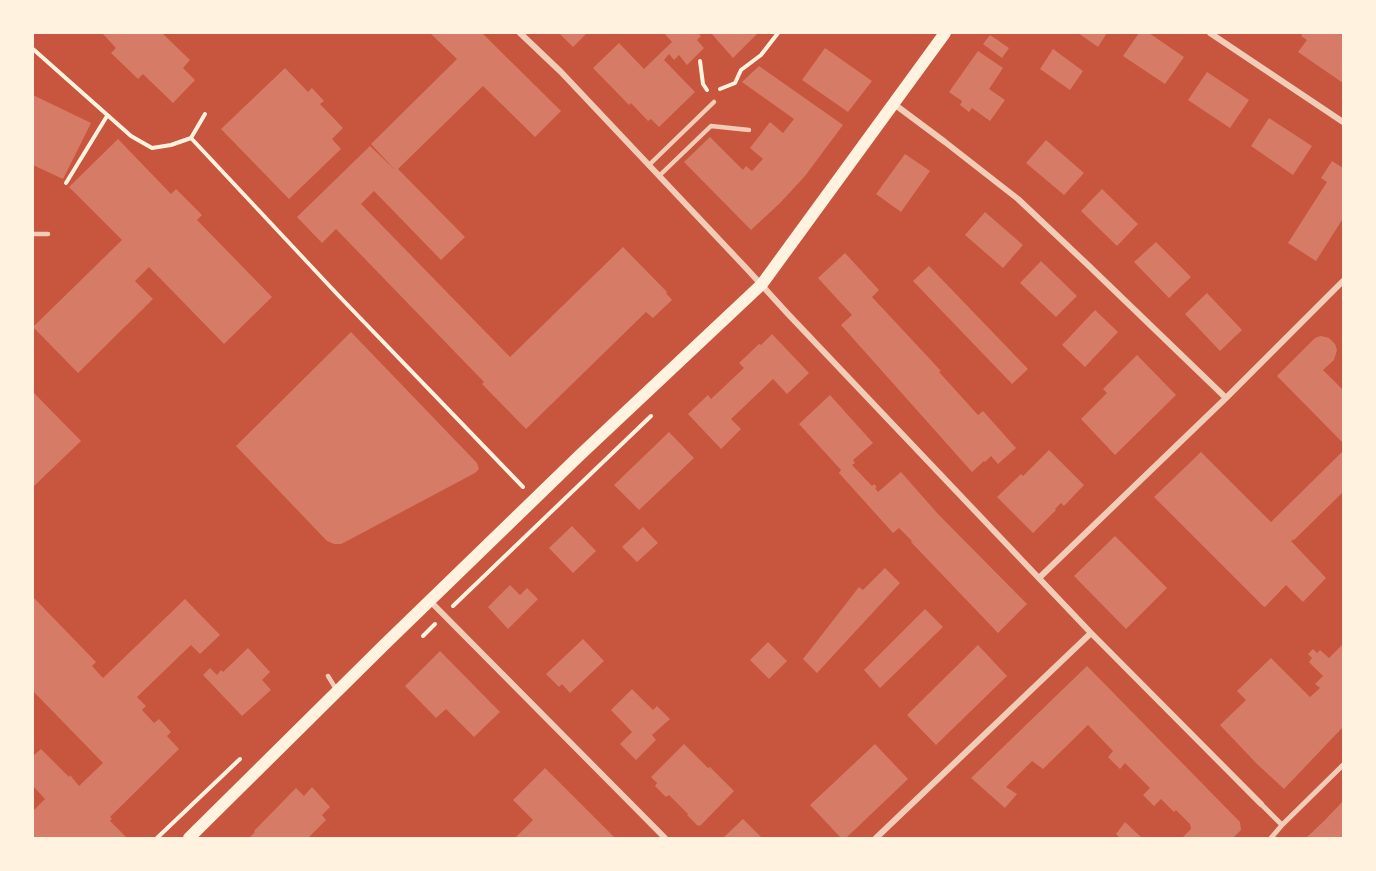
<!DOCTYPE html>
<style>
body{margin:0}
#map{position:relative;width:1376px;height:871px;overflow:hidden;background:#c8553d;font-family:Karla,sans-serif}
canvas{display:block}
.frame{position:absolute;inset:0;border:34px solid #fff3e0;pointer-events:none}
</style>
<div id="map">
<canvas width="1376" height="871"></canvas>
<div class="frame"></div>
</div>
<script>
const g = document.querySelector('canvas').getContext('2d');
g.lineJoin = 'round';
function paint(path, color) { g.fillStyle = color; g.fill(path, 'evenodd'); }
function trace(path, color, width, dash) { g.strokeStyle = color; g.lineWidth = width; g.lineCap = dash ? 'butt' : 'round'; g.setLineDash(dash || []); g.stroke(path); }
const building = new Path2D(`
 M102 33H162L190 60 183 68 195 80 173 103 143 74 138 79 111 53 116 48Z
 M430 33H482L561 111 535 137 483 86 398 169 465 237 441 260 374 191 361 204 510 357 623 247 667 292 666 293 672 300 653 318 646 312 526 429 482 384 484 382 336 229 322 243 297 217 370 146 395 170 371 144 457 59Z
 M559 33H587L573 47Z
 M664 33H698L701 36 697 40 704 48 687 65 679 55 674 60 669 54 664 60 695 92 659 127 651 119 648 121 631 103 629 105 593 68 619 43 644 69 672 42Z
 M711 33H758L733 58Z
 M1078 33H1107L1098 47Z
 M1139 33H1149L1184 57 1165 84 1123 56Z
 M1303 33H1343V83L1298 52 1307 40 1301 36Z
 M990 35 1009 48 1002 58 983 44Z
 M825 48 872 81 848 112 802 80Z
 M1053 49 1083 71 1070 90 1040 69Z
 M978 51 1003 68 989 89 1005 100 990 121 972 108 969 112 960 105 962 101 949 92Z
 M759 66 843 125 805 176 780 203 751 230 684 162 710 137 743 170 746 166 752 171 763 159 750 148 770 122 783 133 794 119 742 82Z
 M285 68 308 92 312 88 324 101 320 104 343 128 332 139 341 149 289 199 221 129Z
 M1207 72 1249 100 1230 128 1188 100Z
 M33 95 91 123 63 179 33 165Z
 M1269 118 1312 146 1293 175 1251 146Z
 M118 139 171 194 176 189 202 215 197 220 272 297 224 344 149 267 135 281 153 299 78 373 33 327 122 240 69 187Z
 M1046 140 1084 173 1064 195 1026 163Z
 M905 154 930 171 901 212 876 194Z
 M1332 161 1343 168V221L1342 220 1316 261 1288 243 1327 182 1321 178Z
 M1102 189 1138 224 1117 246 1081 211Z
 M985 212 1023 245 1003 268 965 235Z
 M1156 242 1191 277 1169 298 1134 262Z
 M845 253 879 290 872 297 941 371 939 372 978 415 983 411 1016 448 998 464 991 456 985 462 984 461 972 472 841 325 852 315 818 278Z
 M1041 261 1077 296 1056 317 1020 283Z
 M929 266 1028 369 1012 384 913 281Z
 M1207 293 1242 330 1220 351 1185 314Z
 M1095 310 1118 332 1085 367 1062 345Z
 M351 332 477 463 479 469 475 473 347 541 341 544H334L327 541 236 446Z
 M772 334 809 373 787 394 773 379 731 419 741 429 721 449 688 414 708 395 711 399 744 368 739 363 759 344 761 345Z
 M1321 336 1329 338 1335 344 1337 350 1334 360 1323 370 1343 390V443L1277 376 1314 339 1317 337Z
 M1137 355 1176 395 1115 455 1081 419 1107 393 1103 389Z
 M33 392 81 441 33 487Z
 M830 395 873 443 853 460 855 463 852 465 872 486 874 484 877 487 875 488 878 492 901 472 938 514 1027 604 998 633 911 542 912 541 899 528 893 533 839 473 841 470 799 424Z
 M669 432 694 458 639 510 614 485Z
 M1049 450 1084 485 1064 506 1061 503 1055 509 1056 510 1033 533 997 497 1021 474 1023 476Z
 M1343 451V492L1294 540V539L1291 541 1326 578 1303 602 1286 585 1265 607 1263 606 1154 497 1201 452 1271 522Z
 M572 526 596 551 573 573 549 548Z
 M643 527 658 543 637 562 622 547Z
 M1115 536 1167 588 1126 629 1074 576Z
 M885 568 900 583 817 673 803 659 859 587 863 590Z
 M510 585 520 595 527 588 538 599 508 629 488 607Z
 M33 597 96 662 92 666 103 678 185 599 220 635 200 654 191 645 137 697 146 706 142 710 154 723 159 719 171 732 167 736 179 749 110 817 112 819 110 821 127 838H33V811L45 799 33 786V756L41 749 69 777 70 775 79 786 103 763 33 691Z
 M925 609 943 627 880 688 864 670Z
 M583 639 604 661 570 693 562 684 559 687 546 674Z
 M768 642 787 661 769 679 750 660Z
 M1343 644V727L1284 789 1257 764 1220 725 1246 700 1237 691 1271 658 1310 697 1320 688 1315 684 1323 676 1309 662 1312 658 1308 654 1313 649 1317 653 1320 650 1329 658Z
 M978 645 1007 676 936 745 907 715Z
 M248 648 270 672 262 680 271 690 242 716 203 675 210 668 217 675 221 670 223 672Z
 M440 651 500 712 474 737 446 709 436 718 405 686Z
 M1087 666 1240 822 1241 830 1233 838H1182L1191 829 1190 824 1176 810 1174 812 1161 799 1154 806 1143 795 1150 788 1125 763 1120 769 1108 757 1113 751 1088 725 1043 769 1032 761 1006 787 1017 794 1005 808 971 778Z
 M632 689 653 710 657 706 670 719 652 735 656 740 636 760 620 744 632 732 611 710Z
 M684 744 708 768 710 767 734 791 700 826 699 825 698 826 687 815 688 814 669 795 666 797 655 786 657 783 651 777Z
 M875 744 908 779 846 838H841L810 805Z
 M545 768 615 838H515L533 820 513 800Z
 M312 787 330 807 322 815 326 820 308 838H249L255 832 254 831 296 788 304 796Z
 M1343 801V838H1306L1324 821Z
 M743 819 762 838H723Z
 M1125 822 1142 838H1120L1116 834Z`);
const path = new Path2D(`
 M33 49 131 136 152 148 171 145 191 138 338 295 523 487
 M700 61 703 84 707 90
 M720 89 735 83 741 70 761 55 778 33
 M191 138 205 114
 M66 183 107 116
 M453 606 651 416
 M423 636 435 624
 M157 838 240 759`);
const service = new Path2D(`
 M649 165 714 102
 M659 176 711 126 749 130
 M33 234H48
 M328 676 336 689`);
const pedestrian = new Path2D(`
 M1261 804 1282 825
 M1271 838 1282 825 1343 765`);
const minor = new Path2D(`
 M520 33 561 72 747 269 788 314 1091 633 1261 804
 M1210 33 1343 122
 M894 104 945 142 1018 199 1089 266 1226 398
 M1039 578 1226 398 1343 281
 M430 601 665 838
 M876 838 1091 633`);
const secondary = new Path2D(`
 M189 838 383 646 580 455 762 284 945 33`);
paint(building, '#d67c66');
trace(path, '#fff3e0', 4);
trace(service, '#f1ccb7', 4.5);
trace(pedestrian, '#f1ccb7', 5);
trace(minor, '#f1ccb7', 6);
trace(secondary, '#fff3e0', 12);
</script>
